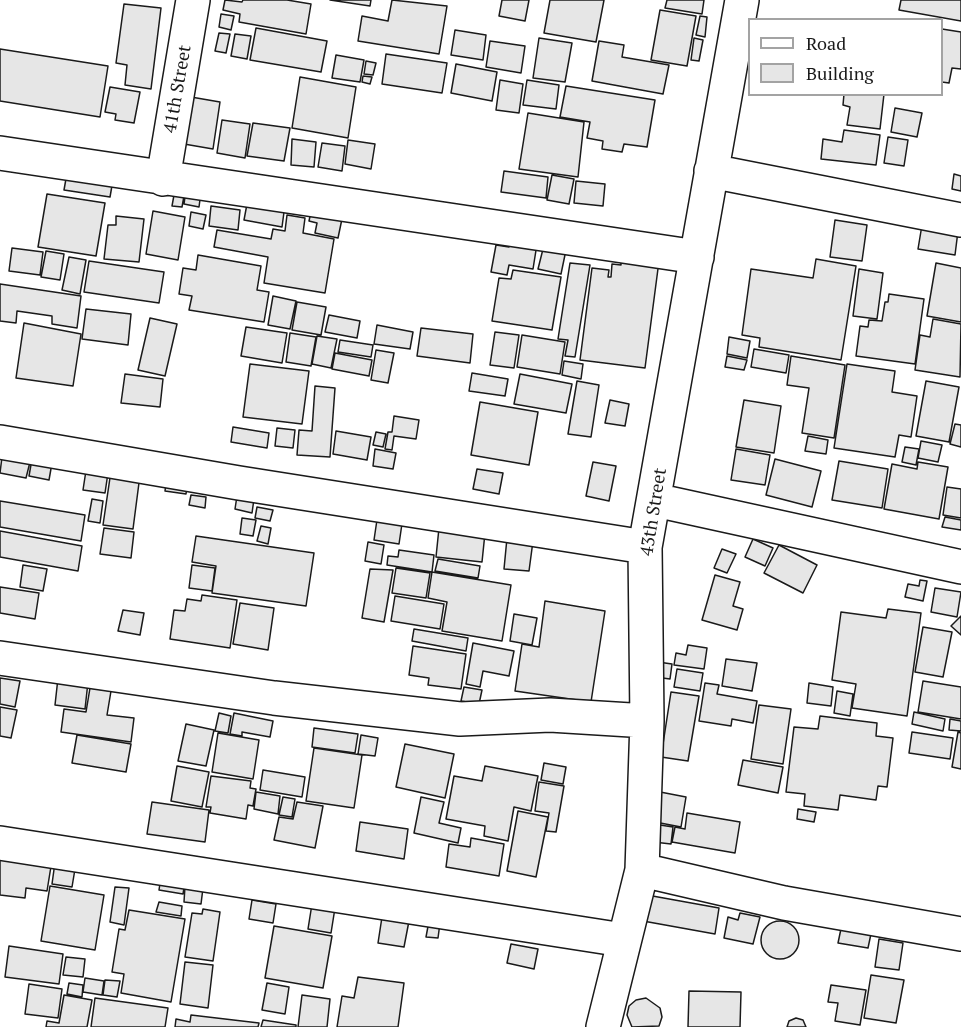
<!DOCTYPE html>
<style>
body{margin:0}
#map{position:relative;width:961px;height:1027px;overflow:hidden;background:#fff;font-family:"PT Serif",serif}
canvas{display:block}
.legend{position:absolute;left:748px;top:18px;width:195px;height:78px;box-sizing:border-box;background:#fff;border:2px solid #a3a3a3;margin:0;padding:8px 10px;list-style:none;font-size:18px;color:#1a1a1a}
.legend li{display:flex;align-items:center;gap:12px;height:30px}
.legend b{width:30px;border:2px solid #a3a3a3}
</style>
<div id="map">
<canvas width="961" height="1027"></canvas>
<ul class="legend">
<li><b style="height:8px;background:#fff"></b>Road</li>
<li><b style="height:16px;background:#e6e6e6"></b>Building</li>
</ul>
</div>
<script>
const g = document.querySelector('canvas').getContext('2d');
g.lineJoin = 'round';
function paint(path, color) { g.fillStyle = color; g.fill(path, 'evenodd'); }
function trace(path, color, width, dash) { g.strokeStyle = color; g.lineWidth = width; g.lineCap = dash ? 'butt' : 'round'; g.setLineDash(dash || []); g.stroke(path); }
function write(font, color, halo, rows, align = 'center') {
  g.font = font + ' "PT Serif",serif'; g.lineWidth = 4.5; g.setLineDash([]); g.textBaseline = 'middle'; g.strokeStyle = halo; g.fillStyle = color; for (const [text, x, y, turn = 0] of rows) {
    g.save(); g.translate(x, y); g.rotate((+turn || 0) * Math.PI / 180); g.textAlign = isNaN(turn) ? turn : align; if (halo) g.strokeText(text, 0, 0); g.fillText(text, 0, 0); g.restore();
  }
}
const building = new Path2D(`
 M225 0 242 2 243 0H287L311 4 306 34 239 22 240 14 223 10Z
 M330 0H371L370 6Z
 M392 0 447 6 439 54 358 41 362 16 388 21Z
 M502 0H529L525 21 499 16Z
 M550 0H604L596 42 544 33Z
 M667 0H704L702 14 665 8Z
 M901 0H961V21L899 10Z
 M124 4 161 8 151 89 125 85 127 65 116 63Z
 M660 10 696 16 687 66 651 60Z
 M221 14 234 16 231 30 219 27Z
 M700 16 707 17 705 37 696 35Z
 M256 28 327 41 321 72 250 60Z
 M942 29 961 32V69L952 68 949 83 942 82Z
 M455 30 486 35 483 60 451 55Z
 M219 33 230 34 226 53 215 51Z
 M235 34 251 36 247 59 231 56Z
 M539 38 572 43 565 82 533 78Z
 M694 38 703 40 699 61 691 60Z
 M490 41 525 46 521 73 486 67Z
 M599 41 624 45 622 57 669 65 663 94 592 81Z
 M0 49 108 66 100 117 0 101Z
 M386 54 447 63 442 93 382 84Z
 M336 55 364 60 360 82 332 78Z
 M366 61 376 63 373 75 364 74Z
 M456 64 497 72 492 101 451 93Z
 M363 76 372 77 370 84 362 82Z
 M300 77 356 87 348 138 292 128Z
 M500 80 523 84 519 113 496 110Z
 M527 80 559 85 556 109 523 105Z
 M566 86 655 100 647 147 624 144 622 152 602 149 603 141 587 138 590 122 560 117Z
 M110 87 140 92 134 123 115 120 116 114 105 112Z
 M844 94H884L880 129 847 125 850 107 843 105Z
 M191 97 220 102 213 149 184 144Z
 M895 108 922 113 917 137 891 132Z
 M528 113 584 122 578 177 519 169Z
 M222 120 250 124 245 158 217 153Z
 M253 123 290 128 284 161 247 156Z
 M844 130 880 135 876 165 821 159 823 139 842 142Z
 M888 137 908 140 904 166 884 163Z
 M292 139 316 142 314 167 291 165Z
 M348 140 375 144 371 169 345 164Z
 M322 143 345 146 342 171 318 167Z
 M504 171 548 177 546 198 501 192Z
 M67 173 113 180 110 197 64 190Z
 M954 174 961 176V191L952 189Z
 M552 175 574 179 569 204 547 200Z
 M576 181 605 184 603 206 574 203Z
 M186 190 201 192 199 207 184 204Z
 M47 194 105 203 96 256 38 247Z
 M174 195 184 196 182 207 172 206Z
 M247 204 284 212 282 227 244 220Z
 M211 206 240 210 238 230 209 226Z
 M312 207 343 214 338 238 315 233 317 223 309 221Z
 M153 211 185 217 178 260 146 254Z
 M191 212 206 215 203 229 189 226Z
 M287 215 305 218 303 233 334 239 325 293 264 283 268 257 214 247 217 230 271 239 273 229 285 231Z
 M116 216 144 219 139 262 104 259 108 225H116Z
 M835 220 867 225 862 261 830 257Z
 M922 225 958 231 955 255 918 249Z
 M510 241 537 244 533 269 509 265 507 275 491 272 496 245 509 247Z
 M544 245 566 250 561 274 538 269Z
 M12 248 43 252 40 275 9 271Z
 M46 251 64 254 60 280 41 277Z
 M198 255 261 266 257 290 269 292 264 322 189 310 192 296 179 294 183 268 196 270Z
 M69 257 86 260 80 294 62 290Z
 M621 257 659 261 645 368 580 360 592 268 609 270 608 277H611L612 264 621 265Z
 M816 259 856 266 841 360 759 347 760 338 742 335 751 269 813 278Z
 M89 261 164 272 159 303 84 292Z
 M570 263 590 265 575 357 565 356 568 340 558 339Z
 M936 263 961 268V322L927 316Z
 M859 269 883 273 877 319 853 316Z
 M513 270 561 277 552 330 492 321 499 278 511 279Z
 M0 284 81 296 77 328 52 324V316L17 311 16 323 0 321Z
 M889 294 924 299 915 364 856 356 860 326 868 327 869 320 882 321 885 302H888Z
 M273 296 296 301 290 329 268 325Z
 M297 302 326 307 321 335 292 330Z
 M86 309 131 314 128 345 82 339Z
 M329 315 360 321 357 338 325 332Z
 M150 318 177 324 165 376 138 370Z
 M933 319 961 324 960 377 915 370 920 335 930 337Z
 M24 323 81 334 73 386 16 378Z
 M377 325 413 332 410 349 374 344Z
 M246 327 287 333 282 363 241 356Z
 M421 328 473 334 470 363 417 356Z
 M495 332 519 335 514 368 490 365Z
 M290 333 316 337 311 366 286 362Z
 M522 335 565 342 560 374 517 367Z
 M317 336 337 339 331 368 312 364Z
 M729 337 750 341 747 358 727 354Z
 M340 340 373 345 371 357 338 352Z
 M754 349 789 355 786 373 751 367Z
 M376 350 394 353 388 383 371 380Z
 M335 353 372 360 369 376 332 369Z
 M727 356 747 360 744 370 725 367Z
 M791 356 845 365 834 438 802 433 809 388 787 385Z
 M564 361 583 364 581 379 562 375Z
 M250 364 309 371 302 424 243 417Z
 M847 364 895 371 892 392 917 396 911 437 899 435 895 457 834 448Z
 M472 373 508 379 505 396 469 391Z
 M125 374 163 379 160 407 121 403Z
 M520 374 572 384 566 413 514 404Z
 M577 381 599 385 591 437 568 434Z
 M926 381 959 387 949 442 916 436Z
 M315 386 335 388 330 457 297 455 299 430 312 431Z
 M610 400 629 404 625 426 605 423Z
 M744 400 781 406 774 453 736 447Z
 M480 402 538 412 529 465 471 455Z
 M394 416 419 420 416 439 394 436 392 450 385 449 388 432H392Z
 M955 424 961 425V447L950 444Z
 M233 427 269 433 267 448 231 442Z
 M277 428 295 430 293 448 275 446Z
 M336 431 371 437 367 460 333 454Z
 M376 432 386 434 383 447 373 445Z
 M808 436 828 440 826 454 805 451Z
 M921 441 942 445 938 462 918 458Z
 M905 447 919 449 916 465 902 462Z
 M375 449 396 453 393 469 373 466Z
 M736 449 770 455 765 485 731 480Z
 M2 457 30 462 26 478 0 473Z
 M32 459 52 463 49 480 29 476Z
 M775 459 821 471 812 507 766 495Z
 M839 461 888 469 882 508 832 500Z
 M593 462 616 466 609 501 586 496Z
 M918 462 948 467 939 519 884 509 892 464 917 469Z
 M87 464 109 466 105 493 83 490Z
 M477 469 503 473 499 494 473 489Z
 M111 471 140 475 133 529 103 525Z
 M167 476 188 479 186 494 165 491Z
 M947 487 961 489V518L943 515Z
 M191 495 206 497 205 508 189 505Z
 M237 496 254 499 252 513 235 509Z
 M92 499 103 501 100 523 88 521Z
 M0 501 85 515 81 541 0 527Z
 M257 507 273 510 270 521 255 518Z
 M378 513 403 517 399 544 374 540Z
 M945 517 961 520V530L942 527Z
 M242 518 256 520 253 536 240 534Z
 M261 526 271 528 268 544 257 541Z
 M104 528 134 532 131 558 100 554Z
 M439 528 485 533 482 562 436 557Z
 M0 531 82 546 78 571 0 557Z
 M196 536 314 553 306 606 212 593 216 566 192 562Z
 M507 538 533 541 529 571 504 569Z
 M753 539 773 548 765 566 745 557Z
 M368 542 384 545 381 564 365 561Z
 M779 545 817 565 803 593 764 573Z
 M722 549 736 554 727 573 714 568Z
 M399 550 434 555 432 572 387 565 388 556 398 557Z
 M438 559 480 566 478 578 435 571Z
 M23 565 47 569 43 591 20 587Z
 M192 565 215 568 212 591 189 588Z
 M396 568 430 573 426 598 392 593Z
 M370 569 393 570 384 622 362 618Z
 M432 572 511 585 502 641 442 631 447 602 428 598Z
 M715 575 740 582 733 606 743 609 737 630 702 620Z
 M920 580 927 581 923 601 905 597 908 584 919 586Z
 M0 587 39 593 35 619 0 613Z
 M935 588 961 592 957 617 931 612Z
 M202 595 237 600 230 648 170 639 174 610 185 611 187 599 201 601Z
 M395 596 444 604 440 629 391 621Z
 M545 601 605 611 591 702 515 691 522 644 539 647Z
 M240 603 274 608 268 650 233 644Z
 M888 609 921 613 907 716 852 708 856 684 832 680 841 612 886 618Z
 M123 610 144 613 140 635 118 631Z
 M514 614 537 618 532 645 510 641Z
 M961 616V635L951 626Z
 M923 627 952 632 943 677 915 672Z
 M414 629 468 638 466 651 412 641Z
 M473 643 514 651 509 676 483 671 480 687 466 684Z
 M688 645 707 648 704 669 674 665 676 653 686 655Z
 M413 646 466 654 461 689 428 685 429 678 409 675Z
 M726 659 757 663 752 691 722 686Z
 M658 662 672 664 670 679 655 677Z
 M677 669 703 673 700 691 674 687Z
 M0 678 20 681 15 707 0 704Z
 M58 678 88 682 85 709 55 705Z
 M923 681 961 687V719L918 712Z
 M705 683 719 685 717 694 757 701 753 723 732 719 731 726 699 721Z
 M809 683 833 687 831 706 807 703Z
 M464 687 482 690 479 704 461 701Z
 M90 688 111 691 107 715 134 718 131 742 61 732 64 709 86 712Z
 M837 691 853 694 850 716 834 713Z
 M671 692 699 696 688 761 661 757Z
 M759 705 791 709 783 764 751 759Z
 M0 707 17 710 11 738 0 736Z
 M914 712 945 719 943 731 912 724Z
 M219 713 231 716 228 733 215 731Z
 M234 713 273 721 270 737 242 732V736L230 734Z
 M820 716 877 723 876 736 893 738 887 787 878 786 876 800 840 795 838 810 804 806 805 794 786 792 794 727 818 729Z
 M950 719 961 721V731L949 730Z
 M186 724 214 730 206 766 178 761Z
 M314 728 358 734 355 753 312 747Z
 M912 732 953 738 950 759 909 753Z
 M958 732 961 733V769L952 767Z
 M218 733 259 740 253 779 212 772Z
 M77 735 131 744 126 772 72 763Z
 M361 735 378 738 375 756 358 754Z
 M405 744 454 754 445 798 396 787Z
 M314 748 362 755 354 808 306 801Z
 M743 760 783 767 778 793 738 785Z
 M544 763 566 767 563 784 541 780Z
 M177 766 209 772 202 807 171 801Z
 M485 766 538 776 531 811 514 807 508 841 484 836 485 826 446 819 454 776 482 781Z
 M263 770 305 777 302 797 260 790Z
 M211 776 251 781 250 788 256 789 253 806 248 805 246 819 210 813 211 807H206Z
 M539 782 564 786 556 832 546 831 549 813 535 811Z
 M655 791 686 797 681 827 650 821Z
 M256 792 280 796 278 814 254 809Z
 M283 797 295 799 292 817 279 815Z
 M421 797 444 802 439 823 461 828 458 843 414 833Z
 M152 802 209 810 205 842 147 834Z
 M297 802 323 806 315 848 274 840 279 817 293 819Z
 M798 809 816 812 814 822 797 819Z
 M518 811 548 817 536 877 507 871Z
 M687 813 740 822 735 853 672 842 675 827 685 829Z
 M360 822 408 829 404 859 356 851Z
 M647 823 673 827 671 844 645 841Z
 M471 838 504 844 499 876 446 867 449 844 470 847Z
 M0 846 53 854 47 891 26 888 25 898 0 895Z
 M56 855 77 857 72 887 52 884Z
 M161 877 185 881 183 894 159 890Z
 M50 886 104 895 95 950 41 941Z
 M185 886 203 888 201 904 184 902Z
 M115 887 129 888 124 925 110 922Z
 M647 895 719 908 715 934 643 921Z
 M252 900 276 904 273 923 249 919Z
 M159 902 182 906 181 916 156 912Z
 M312 904 335 908 331 933 308 929Z
 M203 909 220 912 213 961 185 957 192 913 202 914Z
 M129 910 185 919 171 1002 121 993 124 974 112 972 119 929 125 930Z
 M740 913 760 917 753 944 724 938 728 917 738 920Z
 M382 917 409 921 404 947 378 943Z
 M761 940a19 19 0 1 1 38 0a19 19 0 1 1-38 0Z
 M429 921 440 923 438 938 426 937Z
 M842 924 872 929 868 948 838 943Z
 M274 926 332 936 323 988 265 978Z
 M879 939 903 943 899 970 875 967Z
 M511 944 538 949 534 969 507 963Z
 M9 946 63 954 59 984 5 977Z
 M66 957 85 959 83 977 63 975Z
 M185 962 213 965 208 1008 180 1004Z
 M871 975 904 980 896 1023 864 1018Z
 M358 977 404 983 398 1027H337L342 996 354 998Z
 M85 978 104 981 102 995 83 992Z
 M105 980 120 981 117 997 103 995Z
 M69 983 83 985 82 997 67 994Z
 M267 983 289 987 285 1014 262 1010Z
 M29 984 62 989 58 1018 25 1014Z
 M831 985 866 990 860 1025 835 1021 838 1003 828 1002Z
 M689 991 741 992 740 1027H688Z
 M64 995 92 1000 87 1027H46L47 1021 59 1023Z
 M302 995 330 999 327 1027H298Z
 M95 998 168 1008 165 1027H91Z
 M646 998 660 1008 662 1017 659 1026 632 1027 627 1015 629 1006 636 1000Z
 M191 1015 259 1023 258 1027H175L176 1019 190 1022Z
 M796 1018 803 1020 806 1027H787L789 1021Z
 M263 1020 296 1025V1027H261Z`);
const street = new Path2D(`
 M0 153 697 257
 M711 171 961 220
 M163 179 193 0
 M0 442 239 483 645 547
 M655 500 961 567
 M0 658 274 698 460 719 550 715 647 721
 M0 843 623 940
 M642 870 784 903 961 934
 M603 1027 642 870 647 721 645 547 742 0`);
const streetNames = [
 ["41th Street",178,89,-80],
 ["43th Street",654,512,-81]
];
paint(building, '#e6e6e6');
trace(building, '#1a1a1a', 1.5);
trace(street, '#1a1a1a', 36);
trace(street, '#fff', 33);
write('18px', '#1a1a1a', '#fff', streetNames);
</script>
